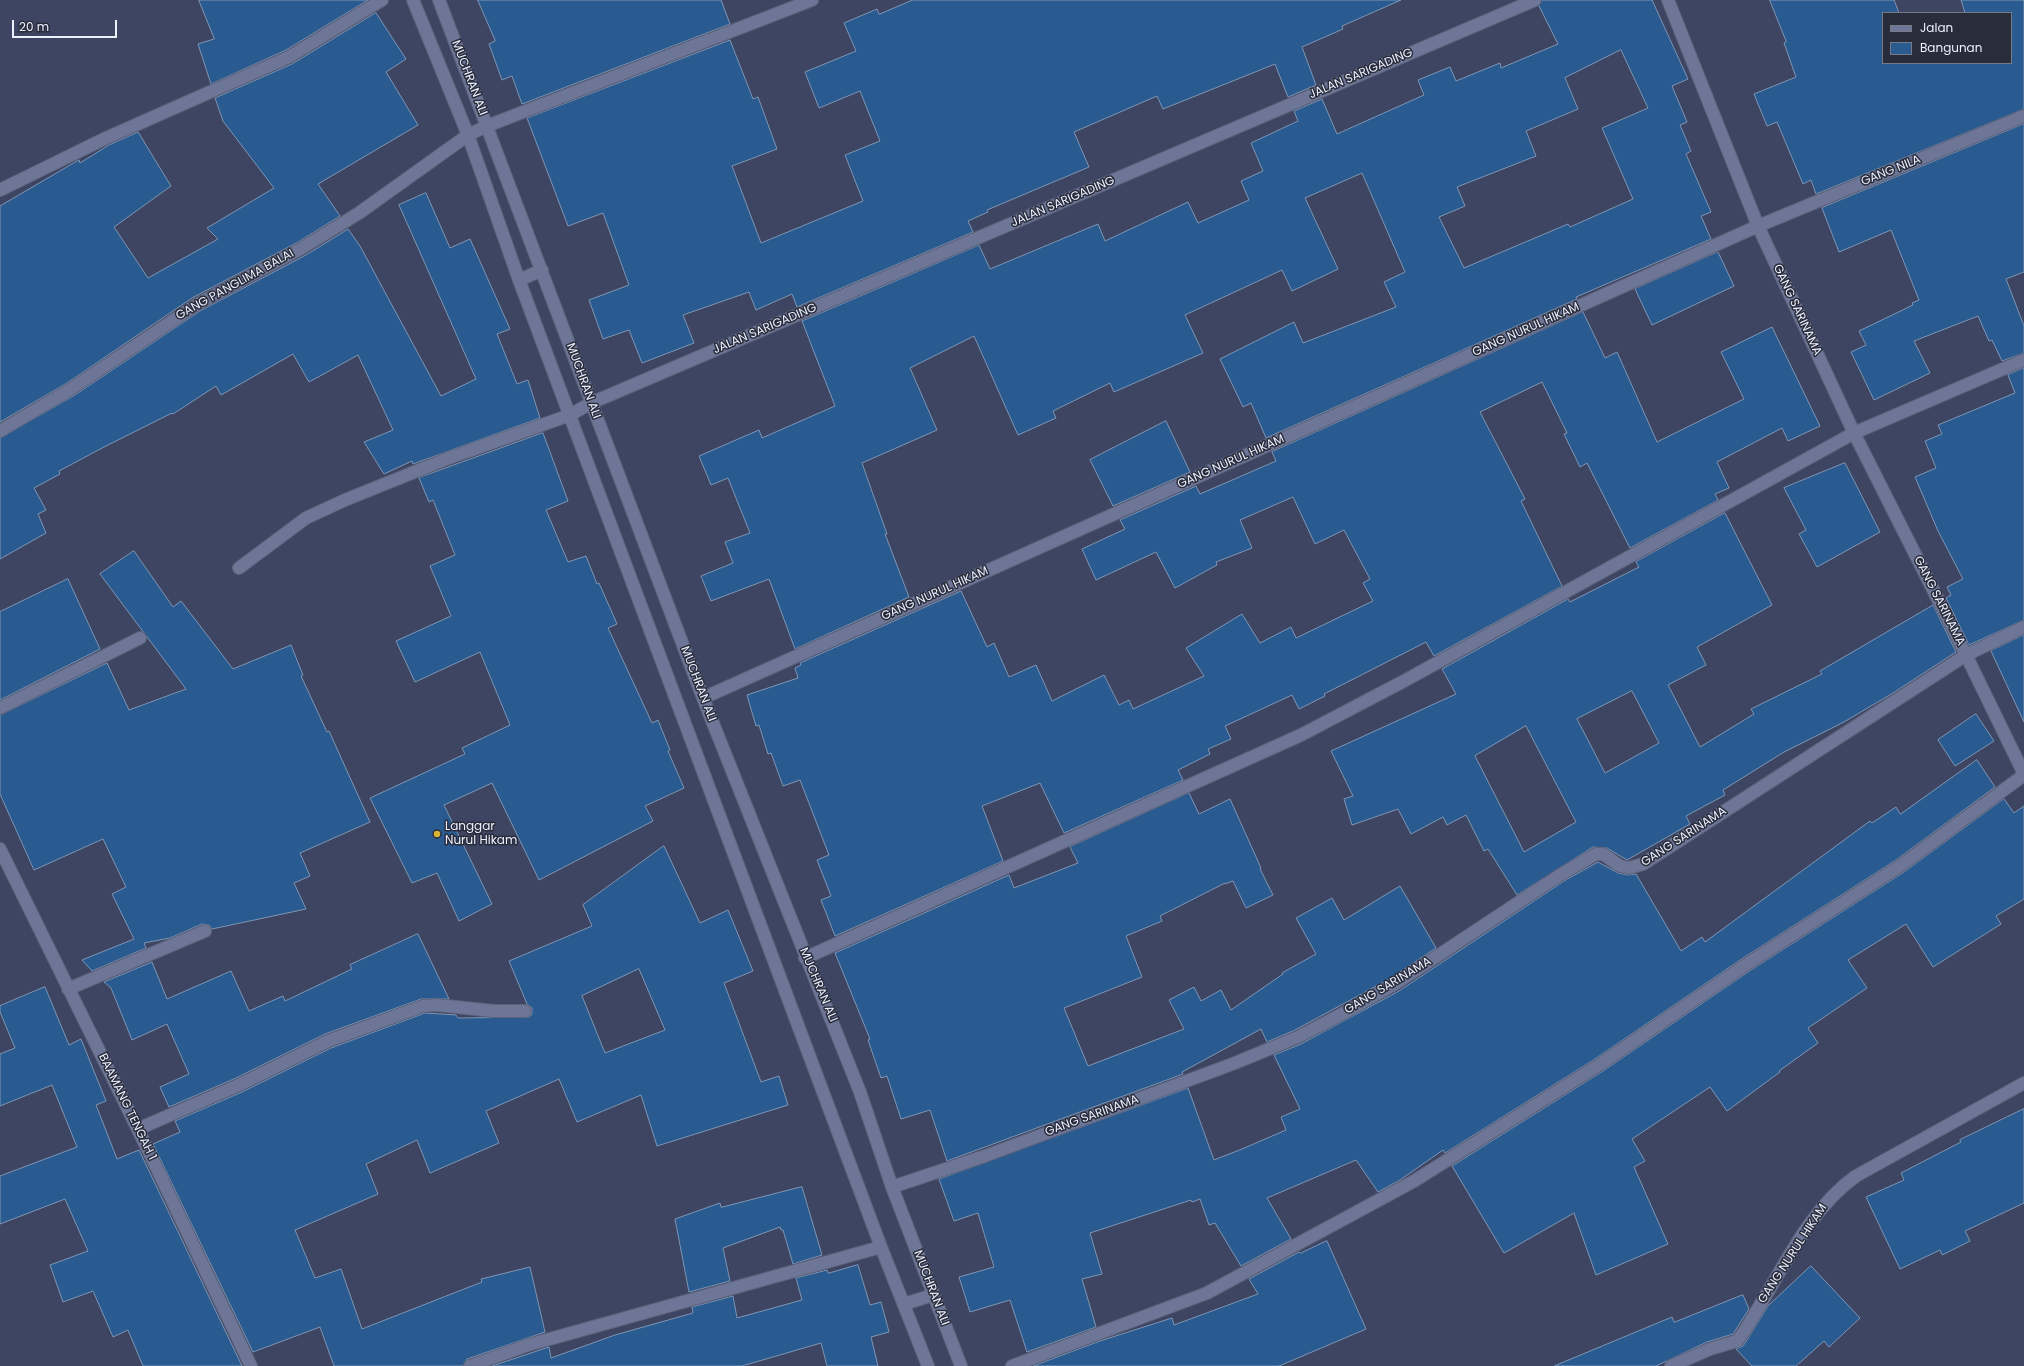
<!DOCTYPE html>
<style>
body{margin:0}
#map{position:relative;width:2024px;height:1366px;overflow:hidden;background:#3e4563;font-family:Poppins,sans-serif}
canvas{display:block}
.legend{position:absolute;left:1882px;top:12px;width:130px;height:52px;box-sizing:border-box;background:#292d3b;border:1px solid #777b89;margin:0;padding:5px 7px;list-style:none;font-size:12px;color:#ebeffe}
.legend li{display:flex;align-items:center;gap:8px;height:20px}
.legend b{width:20px;border:1px solid #777b89}
.scale{position:absolute;left:12px;top:20px;width:105px;height:18px;box-sizing:border-box;border:2px solid #ebeffe;border-top:0;padding-left:5px;font-size:12px;line-height:14px;white-space:nowrap;color:#ebeffe;-webkit-text-stroke:3px #292d3b;paint-order:stroke}
</style>
<div id="map">
<canvas width="2024" height="1366"></canvas>
<ul class="legend">
<li><b style="height:5px;background:#6e7697"></b>Jalan</li>
<li><b style="height:11px;background:#295a90"></b>Bangunan</li>
</ul>
<div class="scale">20 m</div>
</div>
<script>
const g = document.querySelector('canvas').getContext('2d');
g.lineJoin = 'round';
function paint(path, color) { g.fillStyle = color; g.fill(path, 'evenodd'); }
function trace(path, color, width, dash) { g.strokeStyle = color; g.lineWidth = width; g.lineCap = dash ? 'butt' : 'round'; g.setLineDash(dash || []); g.stroke(path); }
function write(font, color, halo, rows, align = 'center') {
  g.font = font + ' Poppins,sans-serif'; g.lineWidth = 3; g.setLineDash([]); g.textBaseline = 'middle'; g.strokeStyle = halo; g.fillStyle = color; for (const [text, x, y, turn = 0] of rows) {
    g.save(); g.translate(x, y); g.rotate((+turn || 0) * Math.PI / 180); g.textAlign = isNaN(turn) ? turn : align; if (halo) g.strokeText(text, 0, 0); g.fillText(text, 0, 0); g.restore();
  }
}
const building = new Path2D(`
 M199 0H368L286 50 211 84 198 44 214 39Z
 M478 0H721L730 24 522 104 512 76 502 80 489 44 495 41Z
 M913 0H1401L1342 26 1343 29 1302 47 1316 85 1288 97 1275 64 1163 109 1157 96 1074 132 1089 167 987 210 988 212 968 221 973 232 797 307 792 294 756 310 749 292 683 315 694 343 642 363 629 330 603 339 589 300 629 285 603 213 568 226 527 118 730 40 753 99 758 97 777 149 732 166 761 243 863 201 845 155 880 141 860 91 819 108 805 72 856 51 844 23 877 9 879 14Z
 M1542 0H1652L1688 79 1672 86 1687 122 1680 125 1691 151 1686 154 1711 212 1701 216 1711 239 1576 297 1577 299 1266 438 1251 403 1243 407 1220 359 1294 322 1303 343 1396 307 1384 282 1405 272 1362 173 1305 198 1338 269 1292 291 1282 270 1185 315 1203 353 1114 392 1110 383 1053 411 1056 418 1018 435 974 336 910 368 937 430 862 463 887 534H885L909 597 795 649 769 579 711 601 701 576 733 563 725 542 750 533 728 478 711 485 699 456 759 430 762 438 835 406 802 321 979 245 990 269 1098 224 1105 241 1188 202 1198 223 1249 200 1241 181 1263 171 1251 143 1298 121 1294 111 1322 99 1337 134 1424 95 1418 80 1450 67 1456 81 1500 63 1501 68 1558 44 1539 6ZM1621 50 1648 108 1602 128 1633 199 1570 227 1568 224 1464 268 1439 217 1465 206 1457 187 1536 156 1526 131 1578 109 1565 78Z
 M1770 0H1894L1899 13H1883V63H2011V13H1965L1961 0H2024V109L1816 194 1811 180 1803 184 1777 122 1767 126 1754 94 1796 77 1784 43 1786 42Z
 M376 13 406 59 386 72 418 125 318 184 340 216 298 242 192 298 67 383 0 422V206L77 161 79 160 80 163 109 145 138 132 171 186 114 227 148 278 218 239 207 228 274 188 223 121 215 98 292 64Z
 M2024 124V272L2006 279 2024 326V353L2002 361 1992 340 1989 341 1978 316 1914 341 1930 373 1874 400 1851 352 1866 345 1859 331 1913 305 1912 303 1919 300 1891 230 1839 252 1822 208Z
 M426 193 450 248 470 239 510 329 497 334 517 384 528 380 540 418 413 464 412 461 384 474 364 442 393 430 358 355 309 382 293 354 221 395 216 386 173 414 172 413 104 447 59 471 60 474 34 488 46 510 38 514 46 533 0 559V438L75 395 200 311 306 255 348 229 360 246 441 396 476 379 399 205Z
 M1718 252 1734 286 1652 325 1635 289Z
 M1583 312 1605 358 1617 352 1657 442 1744 399 1721 352 1772 327 1820 426 1788 441 1782 428 1717 462 1729 488 1715 494 1718 500 1630 548 1587 463 1580 467 1564 434 1567 433 1542 382 1480 412 1525 499 1521 501 1562 586 1434 656 1426 642 1324 694 1325 696 1299 709 1292 695 1225 726 1231 739 1208 749 1210 754 1178 770 1183 780 1064 833 1040 783 982 806 1003 861 835 936 821 900 831 896 817 860 829 855 800 780 783 786 771 753 768 754 759 725 756 726 747 695 798 678 795 668 801 665 800 663 961 591 987 647 994 643 1009 677 1036 665 1052 701 1104 675 1119 705 1129 700 1133 709 1204 676 1186 648 1242 614 1260 643 1291 627 1296 638 1373 601 1363 583 1370 579 1344 530 1315 544 1293 497 1240 520 1252 548 1216 562 1217 565 1175 588 1156 552 1096 580 1082 549 1125 529 1120 520 1196 486 1200 494 1276 461 1272 452Z
 M2024 368V620L1969 645 1946 598 1951 595 1947 587 1963 579 1938 531 1915 477 1936 468 1925 441 1942 434 1938 425 2015 393 2008 375Z
 M1166 421 1190 472 1113 506 1090 460Z
 M543 433 568 501 546 510 568 562 586 556 597 584 599 583 617 624 608 628 652 723 658 720 670 750 668 751 684 788 645 806 653 821 539 880 492 783 444 805 492 904 459 921 437 873 412 883 370 798 465 754 462 748 510 725 480 652 415 682 396 641 451 616 430 566 455 555 433 500 429 502 419 478Z
 M1845 463 1880 532 1817 567 1799 534 1806 530 1784 488Z
 M1725 513 1772 605 1697 647 1706 665 1668 685 1700 747 1754 714 1751 709 1822 674 1820 671 1933 605 1956 652 1893 693 1844 722 1784 752 1723 790 1725 795 1686 816 1690 824 1627 860 1607 848 1593 847 1517 895 1488 849 1484 851 1466 815 1447 825 1443 817 1411 834 1398 809 1352 825 1344 799 1353 796 1331 751 1456 694 1442 669 1568 599 1570 602 1639 567 1636 562ZM1632 691 1659 743 1605 773 1577 719ZM1526 726 1576 822 1524 852 1475 756Z
 M134 551 173 607 181 601 233 669 291 645 303 675 301 676 327 732 329 731 370 822 300 853 310 876 294 883 306 909 212 929 209 925 202 924 170 938 144 943 146 948 92 971 82 960 134 939 112 894 126 887 103 839 34 870 0 794V715L107 663 129 710 186 689 100 574Z
 M68 579 100 649 0 700V612Z
 M2024 635V722L1991 651Z
 M1976 714 1994 741 1955 766 1938 740Z
 M1977 760 1995 787 1896 860 1743 958 1595 1059 1445 1153 1443 1150 1400 1180 1378 1192 1356 1160 1267 1198 1291 1239 1241 1266 1215 1223 1209 1225 1200 1199 1192 1202 1191 1200 1090 1233 1102 1274 1082 1279 1096 1327 1027 1352 1010 1300 970 1312 959 1277 994 1267 978 1213 954 1221 939 1179 1188 1088 1214 1160 1242 1149 1286 1130 1281 1117 1300 1109 1274 1055 1301 1044 1399 991 1564 881 1598 862 1618 873 1628 875 1636 874 1681 951 1702 937 1705 942 1870 821 1872 823 1896 807 1900 814Z
 M1189 793 1199 814 1230 799 1261 868 1260 869 1273 895 1246 908 1233 881 1225 884V883L1160 916 1162 921 1126 936 1142 977 1064 1008 1088 1066 1184 1029 1169 1000 1194 987 1201 1001 1221 990 1231 1010 1283 974 1282 973 1316 954 1296 918 1332 898 1344 920 1400 886 1436 948 1391 978 1295 1030 1267 1042 1261 1029 1182 1072 1183 1074 947 1161 930 1110 901 1119 887 1076 881 1078 868 1040 870 1039 835 953 1009 875 1014 888 1078 863 1070 847Z
 M2004 799 2014 813 2024 806V899L1996 916 2001 924 1933 967 1906 924 1848 960 1867 988 1808 1028 1818 1043 1779 1071 1780 1072 1727 1111 1710 1087 1632 1139 1645 1161 1634 1167 1668 1244 1596 1275 1574 1213 1504 1253 1452 1166 1603 1071 1751 970 1904 872Z
 M664 846 700 923 728 910 753 971 724 983 761 1082 779 1076 788 1105 657 1146 641 1095 577 1122 559 1079 486 1111 499 1143 430 1173 417 1140 366 1164 378 1194 295 1230 315 1278 341 1269 362 1329 482 1282 481 1279 530 1267 545 1332 467 1359 463 1366H334L320 1327 253 1352 153 1144 180 1132 175 1121 242 1092 331 1048 425 1013 456 1015 458 1018 529 1017 532 1014V1008L527 1004 509 961 592 926 583 905ZM639 969 665 1030 605 1053 582 996Z
 M418 934 449 999H421L325 1034 236 1078 169 1107 160 1087 189 1074 167 1024 132 1040 111 988 104 982 152 962 167 999 231 971 249 1011 283 996 285 1001 352 969 350 965Z
 M45 987 69 1045 81 1039 106 1101 96 1105 117 1159 139 1150 242 1366H143L128 1330 113 1337 93 1291 63 1302 50 1265 88 1251 65 1199 0 1224V1176L77 1147 52 1085 0 1106V1054L15 1048 0 1012V1006Z
 M2024 1109V1203L1965 1231 1970 1241 1942 1255 1940 1250 1900 1269 1866 1197 1904 1180 1901 1173 1961 1142 1960 1140Z
 M802 1187 822 1255 793 1264 783 1230H781L780 1227 723 1248 730 1281 689 1292 675 1219 720 1203 721 1207Z
 M1327 1241 1366 1329 1279 1366H1033L1100 1341 1172 1318 1174 1325 1258 1294 1249 1279 1299 1252 1300 1253Z
 M858 1265 870 1305 881 1302 889 1332 871 1337 878 1366H827L821 1343 742 1366H492L549 1347 551 1358 615 1335 693 1313 692 1307 733 1296 737 1318 802 1300 796 1278 827 1270 828 1273Z
 M1811 1266 1860 1318 1829 1347 1824 1341 1796 1366H1752L1736 1349 1743 1346 1747 1340 1768 1306Z
 M1743 1295 1749 1309 1733 1334 1707 1342 1656 1366H1554L1672 1317 1674 1322Z`);
const minor = new Path2D(`
 M413 0 468 135 519 280 881 1247 928 1366
 M439 0 703 698 860 1092 892 1187 961 1366
 M0 190 104 139 289 57 382 0
 M519 280 542 270
 M0 431 71 389 196 305 302 248 359 213 468 135 487 126 812 0
 M239 568 306 518 345 500 449 458 570 415 591 403 1535 0
 M2024 627 1966 655 2024 774
 M703 698 1758 226 2024 116
 M0 708 140 638
 M0 849 149 1152 251 1366
 M805 958 1301 735 1404 681 1854 433 2024 360
 M68 989 205 931
 M138 1129 239 1085 328 1041 423 1006 437 1005 494 1011H525
 M892 1187 985 1156 1235 1063 1298 1037 1342 1014 1395 984 1560 875 1596 854H1603L1620 866 1629 868 1643 864 1966 655 1854 433 1758 226 1668 0
 M904 1304 933 1295
 M470 1366 528 1345 881 1247
 M1012 1366 1207 1293 1414 1181 1599 1065 1747 964 1900 866 2024 775
 M1671 1366 1710 1349 1737 1341C1748 1328 1756 1311 1765 1297 1790 1254 1815 1205 1856 1176L2024 1083`);
const markers = [
 [437,834,4,"#d7b434"]
];
const streetNames = [
 ["JALAN SARIGADING",1361,74,-23],
 ["MUCHRAN ALI",469,78,69],
 ["GANG NILA",1891,171,-22],
 ["JALAN SARIGADING",1063,202,-23],
 ["GANG PANGLIMA BALAI",235,285,-29],
 ["GANG SARINAMA",1797,310,65],
 ["JALAN SARIGADING",765,329,-23],
 ["GANG NURUL HIKAM",1526,330,-24],
 ["MUCHRAN ALI",583,381,70],
 ["GANG NURUL HIKAM",1231,462,-24],
 ["GANG NURUL HIKAM",935,594,-24],
 ["GANG SARINAMA",1939,601,63],
 ["MUCHRAN ALI",698,684,69],
 ["GANG SARINAMA",1684,837,-33],
 ["MUCHRAN ALI",818,985,67],
 ["GANG SARINAMA",1388,986,-31],
 ["BAAMANG TENGAH 1",127,1107,64],
 ["GANG SARINAMA",1092,1116,-20],
 ["GANG NURUL HIKAM",1793,1254,-57],
 ["MUCHRAN ALI",931,1288,69]
];
const poiNames = [
 ["Langgar",445,827],
 ["Nurul Hikam",445,841]
];
paint(building, '#295a90');
trace(building, '#7e96b4', 1);
trace(minor, '#5c627a', 14);
trace(minor, '#6e7697', 12);
for (const [x, y, r, color] of markers) { const dot = new Path2D(); dot.arc(x, y, r, 0, 2 * Math.PI); g.fillStyle = color; g.fill(dot); trace(dot, '#292d3b', 1.5); }
write('12px', '#ebeffe', '#292d3b', streetNames);
write('12px', '#ebeffe', '#292d3b', poiNames, 'left');
</script>
